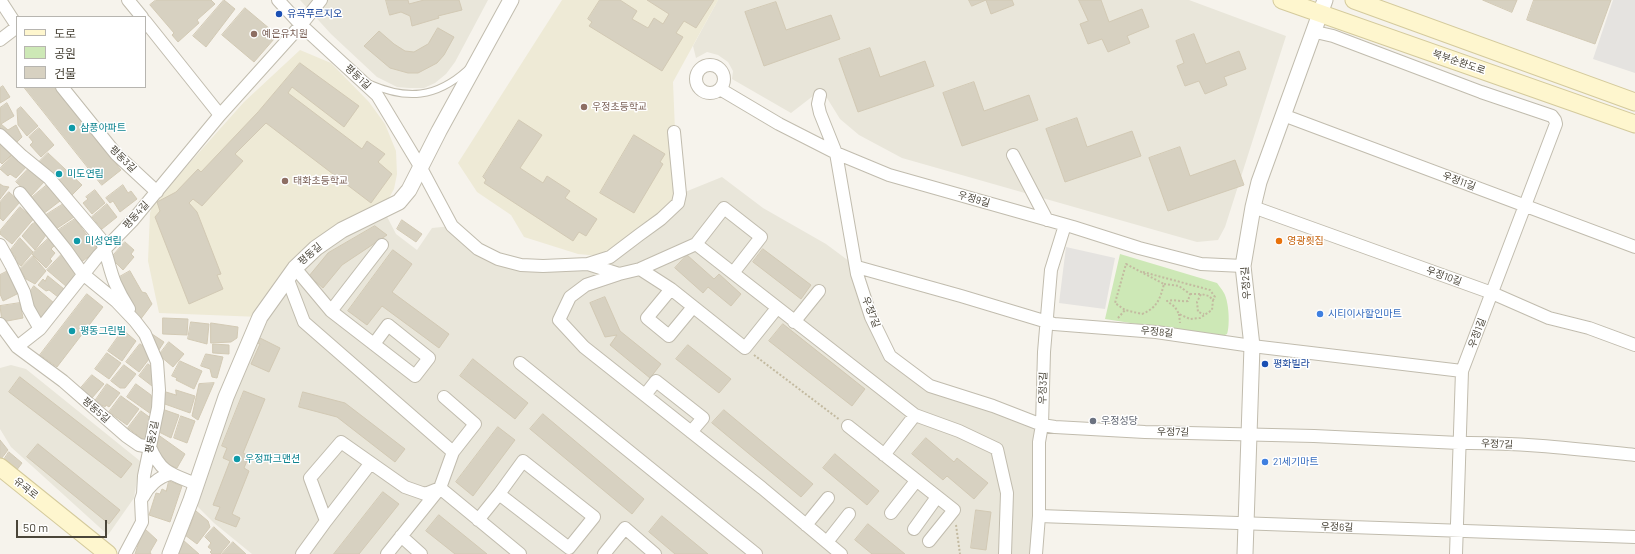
<!DOCTYPE html>
<meta charset="utf-8">
<style>
body{margin:0}
#map{position:relative;width:1635px;height:554px;overflow:hidden;background:#f6f3ec;font-family:Barlow,"Noto Sans KR",sans-serif}
canvas{display:block}
.legend{position:absolute;left:16px;top:16px;width:130px;height:72px;box-sizing:border-box;background:#fff;border:1px solid #b7b5b0;margin:0;padding:5px 7px;list-style:none;font-size:12px;color:#4a4539}
.legend li{display:flex;align-items:center;gap:8px;height:20px}
.legend b{width:20px;border:1px solid #b7b5b0}
.scale{position:absolute;left:16px;top:520px;width:91px;height:18px;box-sizing:border-box;border:2px solid #4a4539;border-top:0;padding-left:5px;font-size:12px;line-height:14px;white-space:nowrap;color:#4a4539;-webkit-text-stroke:3px #fff;paint-order:stroke}
</style>
<div id="map">
<canvas width="1635" height="554"></canvas>
<ul class="legend">
<li><b style="height:5px;background:#fef6ce"></b>도로</li>
<li><b style="height:11px;background:#cde8b6"></b>공원</li>
<li><b style="height:11px;background:#d7d1c1"></b>건물</li>
</ul>
<div class="scale">50 m</div>
</div>
<script>
const g = document.querySelector('canvas').getContext('2d');
g.lineJoin = 'round';
function paint(path, color) { g.fillStyle = color; g.fill(path, 'evenodd'); }
function trace(path, color, width, dash) { g.strokeStyle = color; g.lineWidth = width; g.lineCap = dash ? 'butt' : 'round'; g.setLineDash(dash || []); g.stroke(path); }
function write(font, color, halo, rows, align = 'center') {
  g.font = font + ' Barlow,"Noto Sans KR",sans-serif'; g.lineWidth = 3; g.setLineDash([]); g.textBaseline = 'middle'; g.strokeStyle = halo; g.fillStyle = color; for (const [text, x, y, turn = 0] of rows) {
    g.save(); g.translate(x, y); g.rotate((+turn || 0) * Math.PI / 180); g.textAlign = isNaN(turn) ? turn : align; if (halo) g.strokeText(text, 0, 0); g.fillText(text, 0, 0); g.restore();
  }
}
const residential = new Path2D(`
 M300 0H488L455 62 446 74 435 83 424 88H409L397 87 377 77 331 34Z
 M718 0H1189L1286 36 1225 227 1218 240 1197 242 902 158 859 135 840 119 827 98 813 96 791 113 732 79 733 71 728 62 718 55 707 52 696 58 693 46Z
 M722 177 763 208 826 244 857 267 890 356 930 386 1042 425 1036 554H252L214 523 196 505 226 397 295 268 383 209 396 234 417 250 432 228 452 226 498 259 588 264 680 194Z
 M11 365 26 369 140 461 134 498 108 535 11 447 0 429V368Z`);
const education = new Path2D(`
 M562 0H718L673 82 678 203 610 257 578 254 524 237 511 215 477 192 458 163Z
 M300 50 331 63 369 102 385 124 396 151 397 174 394 189 383 209 316 248 260 317 159 313 148 261 150 213 153 204 244 102Z`);
const green = new Path2D(`
 M1120 254 1217 283C1219 286 1222 289 1224 293 1229 302 1230 325 1227 334L1221 337 1105 319Z`);
const parking = new Path2D(`
 M1613 0H1635V73L1593 59Z
 M1066 247 1115 258 1105 309 1059 303Z`);
const building = new Path2D(`
 M156 0H211L215 4 197 20 199 23 178 42 172 35 174 33 150 5Z
 M224 0 235 9 206 47 193 36Z
 M386 0H408L409 4 424 0H459L462 10 438 16 439 18 412 26 410 16 401 12 390 15Z
 M600 0H620L637 11 632 19 648 28 654 18 663 24 669 14 647 0H714L696 28 684 21 676 33 683 37 662 71 589 26 592 22 588 19Z
 M969 0H1012L1014 5 991 14 986 0 972 6Z
 M1079 0H1101L1109 22 1142 9 1149 27 1127 36 1130 43 1108 52 1102 39 1088 44 1080 24 1088 21Z
 M1483 0H1517L1512 12Z
 M1534 0H1611L1595 44 1527 20Z
 M776 2 786 30 831 15 840 39 764 66 745 12Z
 M245 8 270 29 274 39 254 62 222 35Z
 M438 28 454 37 444 55 437 63 418 73H408L390 68 364 46 379 31 394 44 405 51 414 52 428 44Z
 M1194 34 1206 64 1239 51 1246 69 1224 77 1227 85 1205 94 1199 81 1185 86 1177 66 1184 63 1176 41Z
 M870 48 880 77 925 61 934 86 858 112 839 59Z
 M300 63 359 106 344 127 292 87 288 93 362 149 367 141 385 154 378 162 392 174 371 203 266 123 235 154 243 161 202 206 193 199 189 203 197 212 221 274 217 275 223 289 189 304 155 217 160 211 157 202 176 192 198 169 201 172 258 112Z
 M974 82 984 111 1029 95 1038 120 962 146 943 93Z
 M3 86 10 97 0 103V88Z
 M24 87H54L121 170 102 185Z
 M7 103 14 116 1 124 8 130 16 125 22 137 15 144 0 130V108Z
 M21 107 38 126 27 136 18 125 17 110Z
 M1077 118 1087 147 1132 131 1141 156 1065 182 1046 129Z
 M519 120 542 135 520 168 543 183 547 176 570 191 565 198 597 219 586 236 579 232 573 241 484 183 486 180 483 177Z
 M39 128 54 145 41 157 30 145 33 142 29 137Z
 M634 135 665 154 660 162 663 164 634 213 600 193Z
 M0 140 13 153 2 164 0 162Z
 M1180 147 1190 176 1235 160 1244 185 1168 211 1149 158Z
 M15 152 28 165 16 178 10 174 8 176 0 169Z
 M48 153 82 185 71 196 37 164Z
 M29 168 44 182 31 196 16 182Z
 M0 184 3 186 9 187 0 199Z
 M47 185 60 201 43 214 30 199Z
 M123 185 128 193 131 191 137 199 120 212 113 201 110 203 106 198Z
 M95 190 105 203 92 214 83 203 88 199 86 197Z
 M9 192 20 202 3 221 0 218V202Z
 M65 203 74 217 56 229 46 215Z
 M107 204 117 217 102 229 92 217Z
 M20 207 28 214 30 211 36 216 12 244 0 234V231Z
 M75 219 98 250 80 263 57 231Z
 M402 220 422 234 416 242 397 229Z
 M37 222 46 235 35 250 22 236 32 224Z
 M375 226 387 235 342 265 323 288 309 276 328 253Z
 M20 238 33 252 21 266 14 260 16 257 12 255 13 253 10 251Z
 M49 238 55 245 51 249 55 253 50 259 52 261 46 268 32 254Z
 M125 242 134 250 131 254 134 257 123 270 111 258Z
 M763 249 811 285 801 299 753 262Z
 M393 250 412 264 392 292 449 334 439 348 382 306 367 325 348 311Z
 M63 253 76 270 75 276 67 287 47 270Z
 M687 255 714 279 719 274 741 294 731 306 708 287 703 293 675 268Z
 M33 256 46 271 35 284 26 279 20 269Z
 M8 271 19 293 3 301 0 294V275Z
 M130 271 142 292 146 293 152 304 140 320 116 279Z
 M48 276 64 289 58 297 49 290 46 291 38 285 43 279 45 281Z
 M34 286 54 303 47 314 41 318 33 310 30 292Z
 M87 294 103 307 57 367 40 355Z
 M605 297 620 331 661 364 650 378 610 345 617 335 605 337 590 303Z
 M20 303 23 318 2 322 0 306Z
 M163 318 188 319 187 335 163 334Z
 M191 322 209 324 207 344 188 339Z
 M211 323 238 327 237 338 231 342 211 343Z
 M783 324 865 389 852 406 769 341Z
 M123 330 136 341 122 361 108 351Z
 M149 332 164 342 157 353Z
 M260 338 280 348 269 372 251 364 260 344 258 343Z
 M169 342 184 354 173 367 159 355Z
 M140 344 149 350V359L139 372 126 362Z
 M213 344 229 345V354L213 353Z
 M688 345 731 379 719 393 676 359Z
 M107 353 121 363 109 379 95 369Z
 M206 354 223 357 217 378 212 377 210 369 201 366Z
 M473 359 528 403 515 419 460 376Z
 M180 361 202 371 194 389 176 380 177 378 172 376Z
 M148 364 155 369 156 381 152 386 139 376Z
 M124 365 136 374 125 388H120L111 381Z
 M92 375 104 384 92 398 80 389Z
 M20 377 132 464 121 478 9 392Z
 M214 383 198 420 192 416 199 384Z
 M107 384 120 393 109 407 106 405 105 407 95 401Z
 M136 384 151 395 154 411 151 414 127 397Z
 M176 390 195 396 190 413 162 403 166 392 176 395Z
 M244 391 265 399 243 453 249 456 244 468 249 471 232 514 240 518 236 527 215 519 220 507 213 505 230 461 223 458 227 448 222 446Z
 M303 392 345 403 405 449 395 462 337 417 299 407Z
 M121 396 139 409 127 425 109 412Z
 M162 409 179 415 171 438 157 431Z
 M724 410 813 484 801 497 712 423Z
 M141 411 152 419 149 436 145 441 128 428Z
 M543 414 644 499 632 514 530 429Z
 M181 416 195 421 187 443 174 438Z
 M498 427 515 440 473 496 456 482Z
 M157 434 185 454 177 468 160 461 153 449Z
 M926 438 954 462 957 458 988 483 974 499 947 476 943 480 912 454Z
 M0 440 8 450 1 459 0 458Z
 M38 444 120 510 109 524 27 457Z
 M9 452 22 463 16 471 3 461Z
 M835 454 879 491 867 505 823 468Z
 M169 481 182 486 170 522 149 515 156 493 160 494 162 489 166 491Z
 M383 492 399 504 359 554H334Z
 M976 510 991 512 986 550 971 548Z
 M196 511 208 521 210 527 197 544 185 535 189 529Z
 M439 515 487 554H455L426 531Z
 M662 516 708 554H675L649 532Z
 M868 524 905 554H872L855 540Z
 M214 527 230 542 220 554H212L210 552 212 550 208 547 211 543 205 537Z
 M145 529 157 540 150 552 151 554H135L141 536 138 531Z
 M183 540 199 554H176Z
 M233 542 246 554H222Z`);
const path = new Path2D(`
 M1126 264 1164 284C1160 299 1157 308 1142 314L1125 310 1115 303Z
 M1143 272 1210 290 1215 297 1213 300
 M1164 284 1179 286 1190 294 1188 301C1181 302 1174 299 1167 301L1175 307 1179 314 1190 319 1200 318 1212 310 1213 300 1209 296 1201 294 1197 302 1198 312 1204 314
 M1190 294H1201
 M1179 314 1180 323
 M1118 318 1125 310
 M754 355 840 420
 M956 525 960 554`);
const service = new Path2D(`
 M370 84C407 100 436 98 467 70`);
const minor = new Path2D(`
 M0 0 17 26
 M128 0 142 17
 M278 0 301 25 377 95 421 168 452 226 478 249 498 259 521 265 543 266 588 264 610 257 639 235 661 219 678 203 680 194 674 132
 M145 21 220 115
 M1313 33H1320L1333 36 1481 92 1552 116 1555 120 1556 124 1462 371 1456 554
 M0 40 17 27
 M696 79a14 14 0 1 1 28 0a14 14 0 1 1-28 0Z
 M62 87 116 154 157 192
 M720 89 779 124 836 153 889 175 1073 227 1139 248 1201 264 1243 266
 M820 95 818 104 820 113 836 153 857 274 871 317 890 356 930 386 993 406 1042 425 1055 427 1145 432 1314 436 1459 443C1517 442 1577 449 1635 455
 M1283 115 1635 247
 M0 135 22 156 49 178 100 238C107 252 109 269 115 283 119 292 124 301 129 309
 M1013 155 1047 220
 M20 193 66 250 83 274 116 301 135 321 145 334 157 362 159 390 158 408 144 476 143 494 141 500 142 522 125 554
 M1253 207 1492 293 1549 318 1589 328 1635 345
 M0 245 11 265 24 292 28 308 40 329
 M588 264 619 274 640 269 696 244 724 208 761 237 733 273 696 244
 M857 267 961 296 1054 324 1156 332 1252 346 1462 371
 M295 268 331 311 415 376 429 358 388 325 374 344
 M640 269 671 289 745 348 777 308
 M733 273 915 415 959 431 997 449 1007 493 1005 554
 M619 274 586 285 570 297 559 320 584 347 762 488 841 554
 M288 280 304 322 453 452 440 488 387 554
 M671 289 647 318 669 336 693 307
 M331 311 382 245
 M794 322 819 291
 M0 324 17 347 63 381 126 436 139 445 150 447C161 473 171 474 196 484
 M17 347 40 329 98 256 133 220 220 115 301 25 321 0
 M520 363 756 554
 M645 395 656 381 703 418 691 432
 M444 397 475 424 453 452
 M848 426 954 510 929 541
 M884 455 915 415
 M370 464 326 521 310 478 341 442 405 487 425 494 440 488 520 554
 M143 497C148 487 158 477 170 474
 M891 513 916 481
 M1039 516 1635 537
 M478 520 499 494 569 548 594 517 523 461 499 494
 M806 525 828 498
 M914 529 937 497
 M401 536 421 554
 M827 542 849 514
 M302 554 326 521
 M604 554 625 528 655 554
 M1036 554 1039 516V442L1042 425 1044 352 1051 270 1065 225`);
const tertiary = new Path2D(`
 M170 554 191 500 226 397 260 317 295 268 316 248 342 230 399 202 409 190 439 131 511 0
 M1245 554 1252 346 1243 266 1253 207 1259 182 1325 0`);
const secondary = new Path2D(`
 M1282 0 1635 124
 M1354 0 1635 102
 M0 467 108 554`);
const markers = [
 [279,14,4,"#1a4fb4"],
 [254,34,4,"#8d6e63"],
 [584,107,4,"#8d6e63"],
 [72,128,4,"#0f9aa8"],
 [59,174,4,"#0f9aa8"],
 [285,181,4,"#8d6e63"],
 [77,241,4,"#0f9aa8"],
 [1279,241,4,"#e8710a"],
 [1320,314,4,"#3f7fe0"],
 [72,331,4,"#0f9aa8"],
 [1265,364,4,"#1a4fb4"],
 [1093,421,4,"#6b7280"],
 [237,459,4,"#0f9aa8"],
 [1265,462,4,"#3f7fe0"]
];
const transitNames = [
 ["유곡푸르지오",287,14],
 ["평화빌라",1273,364]
];
const educationNames = [
 ["예은유치원",262,34],
 ["우정초등학교",592,107],
 ["태화초등학교",293,181]
];
const streetNames = [
 ["북부순환도로",1459,62,19],
 ["평동1길",358,77,43],
 ["평동3길",123,159,45],
 ["우정11길",1459,181,21],
 ["우정9길",974,199,16],
 ["평동4길",136,215,-48],
 ["평동길",310,254,-41],
 ["우정10길",1444,276,20],
 ["우정2길",1246,283,-94],
 ["우정7길",871,312,69],
 ["우정8길",1157,332,6],
 ["우정1길",1477,333,-69],
 ["우정3길",1043,388,-88],
 ["평동5길",96,410,41],
 ["우정7길",1173,432,1],
 ["평동2길",152,437,-79],
 ["우정7길",1497,444,3],
 ["유곡로",26,488,39],
 ["우정6길",1337,527,2]
];
const cultureNames = [
 ["삼풍아파트",80,128],
 ["미도연립",67,174],
 ["미성연립",85,241],
 ["평동그린빌",80,331],
 ["우정파크맨션",245,459]
];
const foodNames = [
 ["영광횟집",1287,241]
];
const shopNames = [
 ["시티이사할인마트",1328,314],
 ["21세기마트",1273,462]
];
const worshipNames = [
 ["우정성당",1101,421]
];
paint(residential, '#e9e6da');
paint(education, '#eeead6');
paint(green, '#cde8b6');
paint(parking, '#e5e3e0');
paint(building, '#d7d1c1');
trace(building, '#d2c9b4', 1);
trace(service, '#c1bcae', 8);
trace(minor, '#c1bcae', 14);
trace(tertiary, '#c1bcae', 17);
trace(secondary, '#d4ca9c', 19);
trace(path, '#c3baa0', 2, [2, 2]);
trace(service, '#fff', 6);
trace(minor, '#fff', 12);
trace(tertiary, '#fff', 15);
trace(secondary, '#fef6ce', 17);
for (const [x, y, r, color] of markers) { const dot = new Path2D(); dot.arc(x, y, r, 0, 2 * Math.PI); g.fillStyle = color; g.fill(dot); trace(dot, '#fff', 1.5); }
write('10px', '#164399', '#fff', transitNames, 'left');
write('10px', '#785e54', '#fff', educationNames, 'left');
write('10px', '#4a4539', '#fff', streetNames);
write('10px', '#0d838f', '#fff', cultureNames, 'left');
write('10px', '#c56008', '#fff', foodNames, 'left');
write('10px', '#366cbe', '#fff', shopNames, 'left');
write('10px', '#5b616d', '#fff', worshipNames, 'left');
</script>
